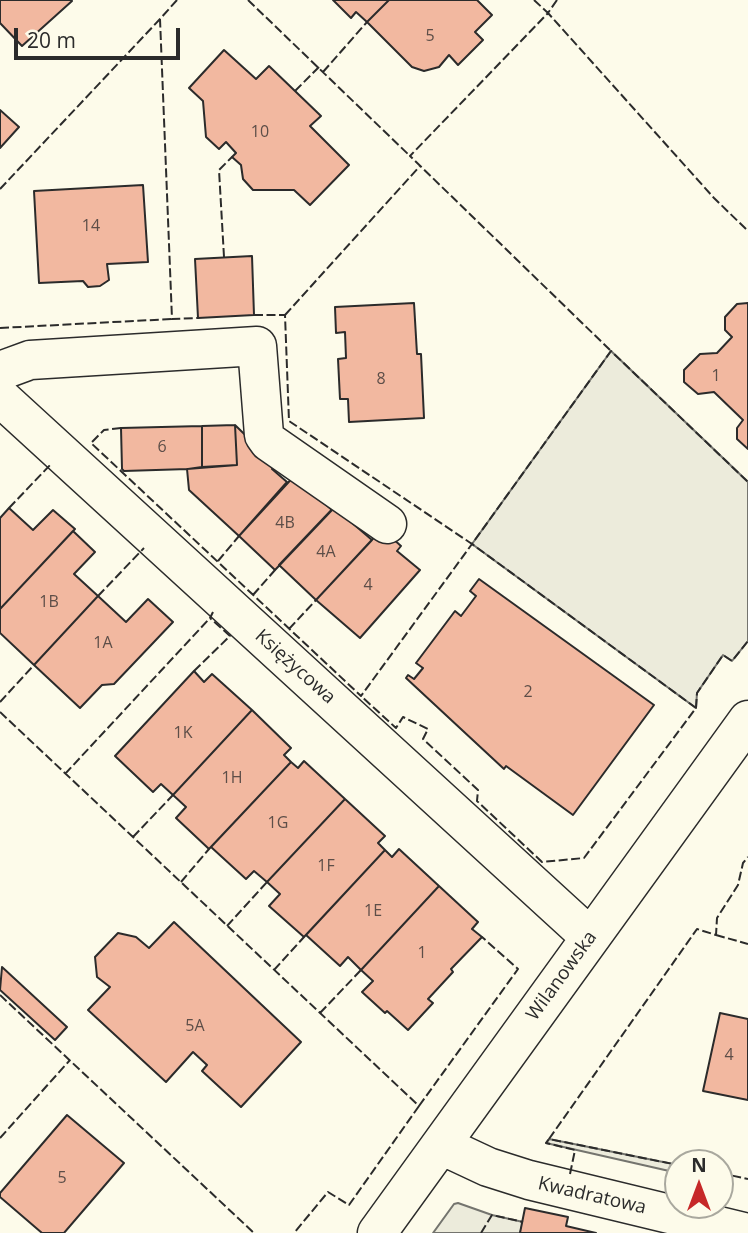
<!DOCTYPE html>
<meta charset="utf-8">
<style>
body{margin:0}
#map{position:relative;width:748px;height:1233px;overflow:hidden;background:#fdfbea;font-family:"Open Sans",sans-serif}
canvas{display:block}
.north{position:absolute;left:664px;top:1149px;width:70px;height:70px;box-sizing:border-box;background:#fdfbea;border:2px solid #a9a89e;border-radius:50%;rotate:0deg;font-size:19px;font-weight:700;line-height:28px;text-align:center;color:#2b2b2b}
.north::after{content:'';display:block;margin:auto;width:24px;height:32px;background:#c62828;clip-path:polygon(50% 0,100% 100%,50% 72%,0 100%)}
.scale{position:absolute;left:14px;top:28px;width:166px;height:32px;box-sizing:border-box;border:4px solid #2b2b2b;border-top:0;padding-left:9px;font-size:21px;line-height:24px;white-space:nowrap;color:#2b2b2b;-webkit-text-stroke:5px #fdfbea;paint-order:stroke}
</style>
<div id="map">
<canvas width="748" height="1233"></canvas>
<div class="north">N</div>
<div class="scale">20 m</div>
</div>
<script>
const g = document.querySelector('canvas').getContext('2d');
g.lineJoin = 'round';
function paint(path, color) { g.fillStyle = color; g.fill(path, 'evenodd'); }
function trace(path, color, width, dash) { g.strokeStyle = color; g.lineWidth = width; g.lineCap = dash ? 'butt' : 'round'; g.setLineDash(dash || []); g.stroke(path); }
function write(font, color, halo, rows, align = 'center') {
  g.font = font + ' "Open Sans",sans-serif'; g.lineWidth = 5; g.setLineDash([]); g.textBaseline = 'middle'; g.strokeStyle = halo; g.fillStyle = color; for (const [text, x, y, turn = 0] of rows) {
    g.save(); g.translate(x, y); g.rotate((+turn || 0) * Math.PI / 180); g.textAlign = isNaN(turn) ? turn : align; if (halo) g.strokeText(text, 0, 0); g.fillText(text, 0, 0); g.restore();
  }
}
const green = new Path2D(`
 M611 351 748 482V641L732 661 723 655 697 693 696 708 472 544Z
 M549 1139 678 1165V1173L546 1143Z
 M458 1203 492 1215 523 1222 520 1233H433L454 1204Z`);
const building = new Path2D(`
 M0 0H71L72 1 22 46 0 23Z
 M333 0H389L367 22 356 12 351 18Z
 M389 0H477L492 15 475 32 483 40 458 65 449 55 439 67 424 71 412 67 367 22Z
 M224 50 256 79 269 66 321 116 310 126 349 165 310 205 294 190H253L243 179 241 165 232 157 236 153 226 142 219 149 206 137 203 101 189 88Z
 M0 110 19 127 0 148Z
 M143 185 148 262 107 264 109 280 100 286 88 287 83 281 39 283 34 191Z
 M252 256 254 315 198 318 195 259Z
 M414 303 417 354H421L424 418 349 422 348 399H340L338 359 346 358 345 332 336 333 335 307Z
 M748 303V449L737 439V428L743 420 714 392 698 394 684 382V370L700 354 717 353 732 337 725 330V317L737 304Z
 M235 425 237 465 202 467V426Z
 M235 425 276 465 272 469 287 482 239 536 189 490 187 469 237 465Z
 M202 426V467L188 469 124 471 122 469 121 428Z
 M297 473 312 492 332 510 275 570 239 536Z
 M339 502 351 522 372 540 316 600 279 565Z
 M9 508 33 530 53 510 75 529 0 609V518Z
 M382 529 401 546 397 551 420 570 360 638 316 600Z
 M73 531 95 552 74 574 98 596 34 665 0 633V609Z
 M479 579 654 705 573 815 506 766 504 769 406 678 408 675 414 679 423 668 416 663 455 611 461 616 476 596 470 591Z
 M98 596 126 622 148 599 173 622 114 684 102 685 80 708 34 665Z
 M194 671 204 682 212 674 252 710 173 795 161 784 153 792 115 756Z
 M252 710 291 748 284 755 291 762 209 849 176 818 186 807 173 795Z
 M304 761 345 799 267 882 254 871 246 879 211 847 291 762 298 768Z
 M345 799 385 836 378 843 385 850 304 937 269 906 280 894 267 882Z
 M399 849 439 886 361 970 348 957 340 966 306 935 385 850 392 857Z
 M439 886 478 922 472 929 482 937 451 969 453 972 428 999 433 1003 408 1030 387 1011 385 1013 362 992 373 981 361 970Z
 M174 922 301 1042 241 1107 202 1071 207 1065 193 1052 166 1082 88 1010 110 987 97 977 95 957 118 933 136 937 149 948Z
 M2 967 67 1027 55 1040 0 990Z
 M720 1013 748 1019V1100L703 1091Z
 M67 1115 124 1163 64 1233H42L0 1197V1193Z
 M525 1208 568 1217 566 1226 596 1233H520Z`);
const minor = new Path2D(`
 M0 371 30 360 257 346 264 435 269 442 387 524
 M0 397 590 937
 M441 1145 488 1167 529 1180 748 1233
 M377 1233 748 720`);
const fence = new Path2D(`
 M177 0 160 19 172 319 198 318
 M248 0 410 156
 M534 0 548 13 410 156 611 351
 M557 0 548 13 714 198 748 231
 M323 72 367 22
 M295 91 319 67
 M0 189 160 19
 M224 257 219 170 232 157
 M254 315H285L289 421 472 544 611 351 748 482
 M285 315 420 166
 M0 328 172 319
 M121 428 104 430 91 443 361 696 472 544 696 708 584 858 542 862 477 801 478 790 423 739 428 729 403 717 396 728 361 696
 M9 508 51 464
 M218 561 239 536
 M253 595 275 570
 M98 596 144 548
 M289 629 316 600
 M194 671 230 636 210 618
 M0 702 34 665
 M696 708 697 693 723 655 732 661 748 641
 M0 712 419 1106 349 1205 328 1192 294 1233
 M65 774 210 618 213 612
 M133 837 173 795
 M181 882 209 849
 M227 926 267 882
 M716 935 748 944
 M274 970 304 937
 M0 995 254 1233
 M320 1013 361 970
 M419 1106 518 969 482 937
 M0 1138 70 1060
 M549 1139 697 929 716 935 717 918 738 885 743 863 748 857
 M720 1173 748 1179
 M570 1174 575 1150 546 1143 549 1139 678 1165
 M481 1233 492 1215 523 1222`);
const numberNames = [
 ["5",430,36],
 ["10",260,132],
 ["14",91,226],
 ["1",716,376],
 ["8",381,379],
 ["6",162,447],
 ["4B",285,523],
 ["4A",326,552],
 ["4",368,585],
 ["1B",49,602],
 ["1A",103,643],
 ["2",528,692],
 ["1K",183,733],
 ["1H",232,778],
 ["1G",278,823],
 ["1F",326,866],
 ["1E",373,911],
 ["1",422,953],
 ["5A",195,1026],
 ["4",729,1055],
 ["5",62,1178]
];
const streetNames = [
 ["Księżycowa",295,667,42],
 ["Wilanowska",562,976,-54],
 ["Kwadratowa",592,1196,13]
];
paint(green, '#ecebdb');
trace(green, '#74746e', 2);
paint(building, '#f2b8a0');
trace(building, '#2b2b2b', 2);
trace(minor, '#2b2b2b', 41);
trace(minor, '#fdfbea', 38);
trace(fence, '#2b2b2b', 2, [9, 3.5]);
write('16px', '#5d4e48', null, numberNames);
write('19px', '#2b2b2b', '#fdfbea', streetNames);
</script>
